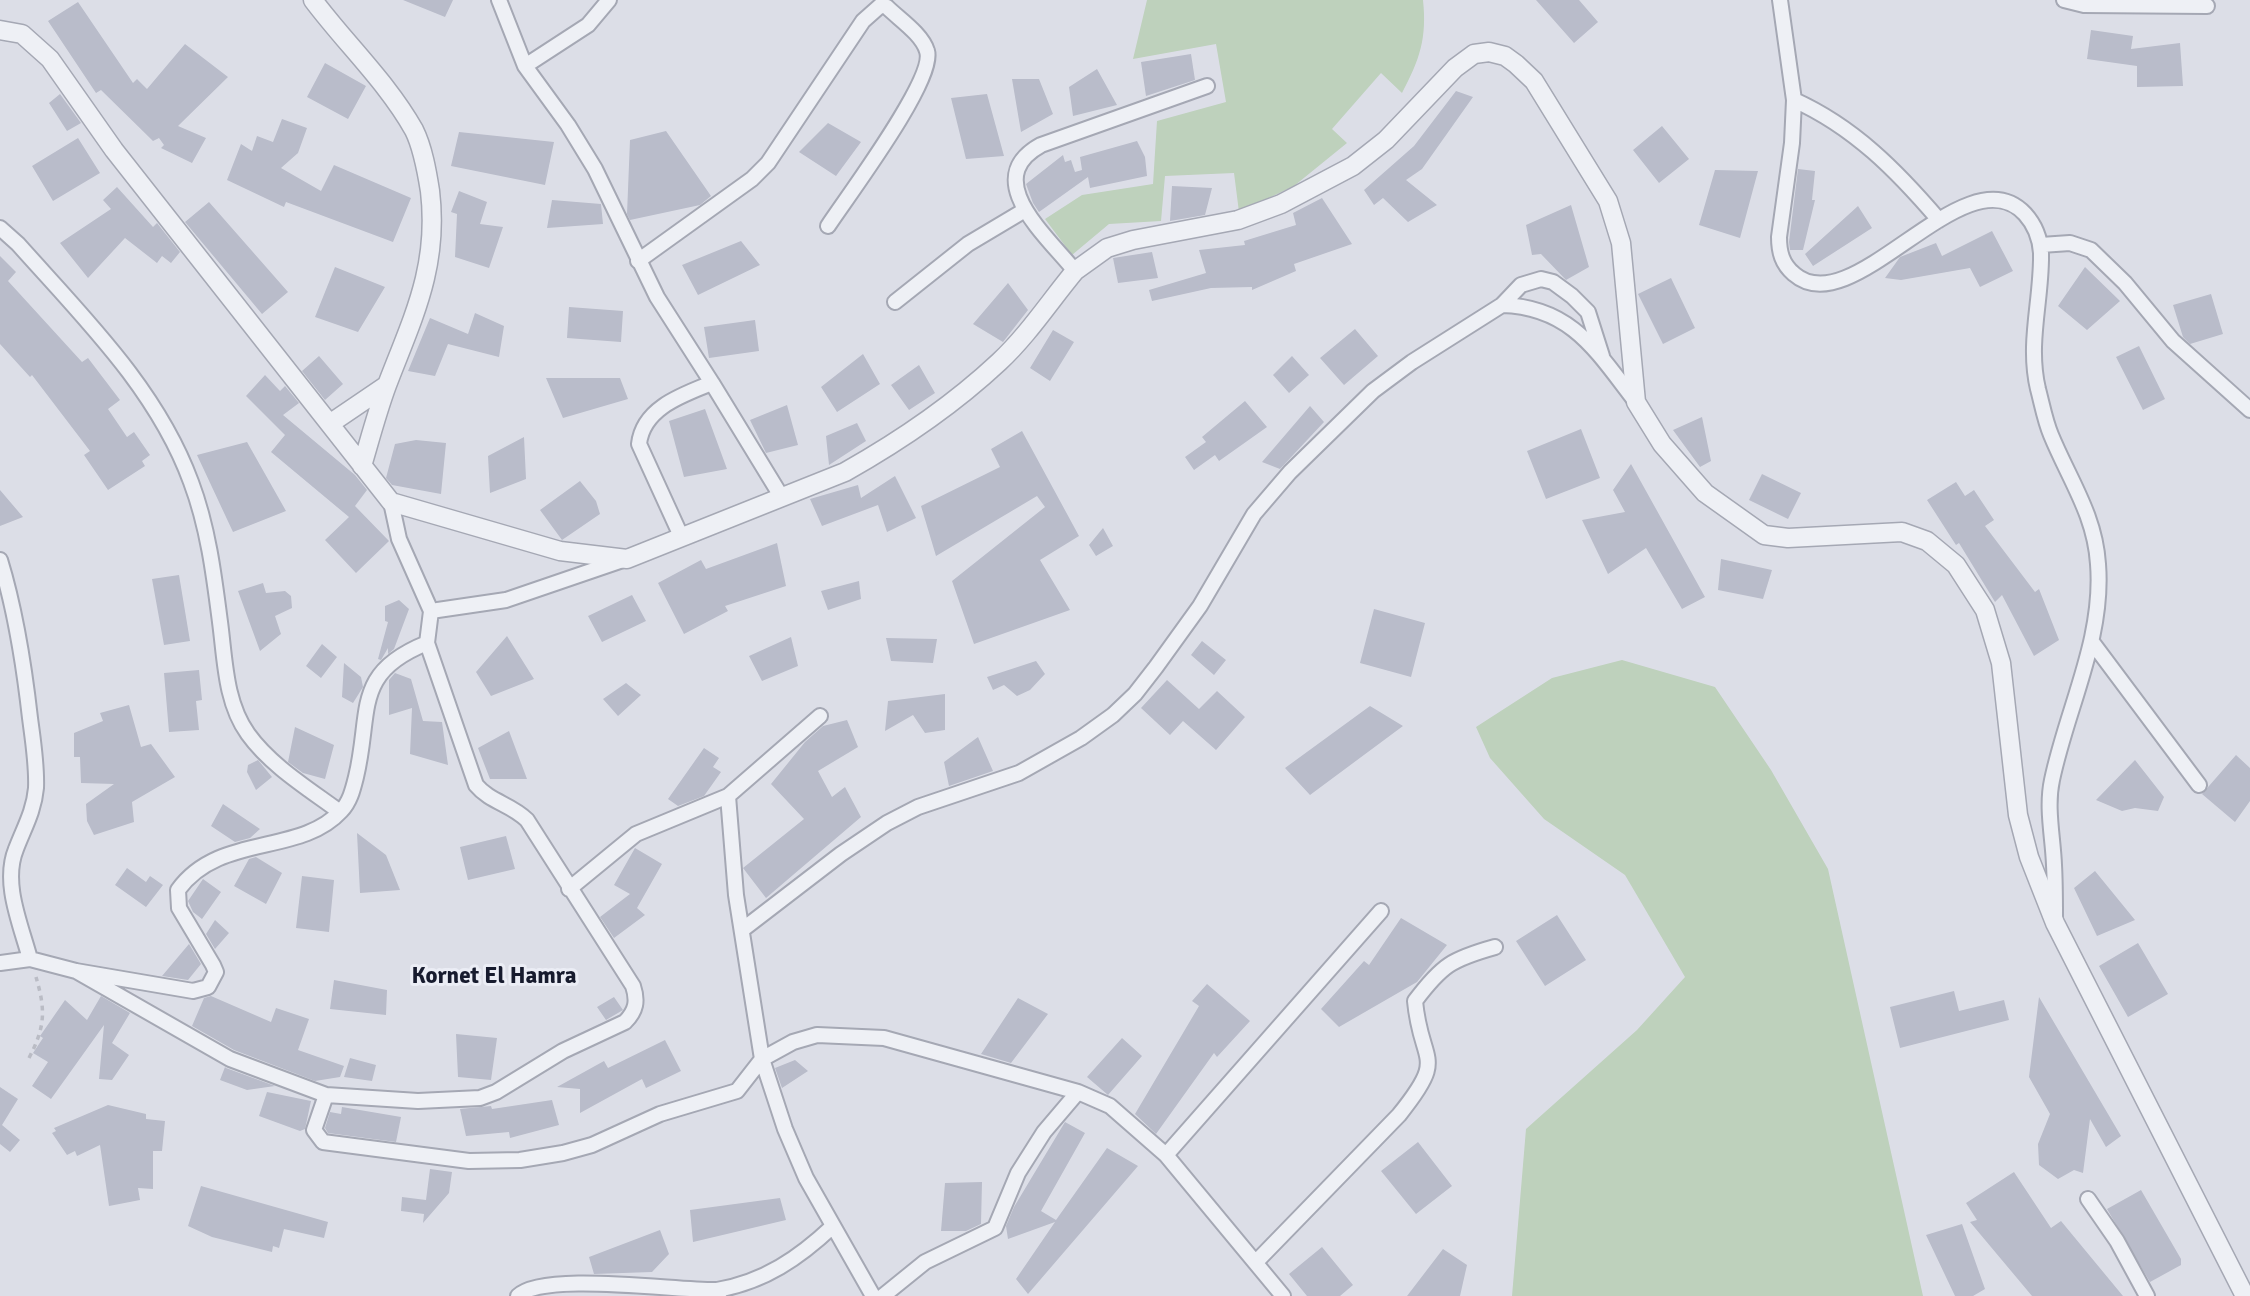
<!DOCTYPE html>
<style>
body{margin:0}
canvas{display:block;background:#dcdee7}
</style>
<canvas width="2250" height="1296"></canvas>
<script>
const g = document.querySelector('canvas').getContext('2d');
g.lineJoin = 'round';
function paint(path, color) { g.fillStyle = color; g.fill(path, 'evenodd'); }
function trace(path, color, width, dash) { g.strokeStyle = color; g.lineWidth = width; g.lineCap = dash ? 'butt' : 'round'; g.setLineDash(dash || []); g.stroke(path); }
function write(font, color, halo, rows, align = 'center') {
  g.font = font + ' Signika,sans-serif'; g.lineWidth = 6; g.setLineDash([]); g.textBaseline = 'middle'; g.strokeStyle = halo; g.fillStyle = color; for (const [text, x, y, turn = 0] of rows) {
    g.save(); g.translate(x, y); g.rotate((+turn || 0) * Math.PI / 180); g.textAlign = isNaN(turn) ? turn : align; if (halo) g.strokeText(text, 0, 0); g.fillText(text, 0, 0); g.restore();
  }
}
const green = new Path2D(`
 M1147 0H1423C1427 38 1420 59 1402 93L1381 73 1332 129 1347 143 1294 186 1239 212 1234 173 1165 176 1161 221 1109 224 1072 255 1045 219 1082 195 1153 184 1157 121 1226 102 1216 44 1133 59Z
 M1622 660 1715 687 1771 770 1828 869 1923 1296H1512L1526 1129 1637 1030 1685 977 1625 875 1544 819 1490 758 1476 727 1552 678Z`);
const building = new Path2D(`
 M403 0H453L445 17Z
 M1536 0H1579L1598 22 1574 43Z
 M78 2 133 83 137 79 147 89 185 44 228 77 178 126 206 138 192 163 161 148 164 145 159 138 153 141 101 90 96 93 48 21Z
 M2091 30 2133 36 2131 49 2180 43 2183 86 2137 87V66L2087 59Z
 M1191 54 1195 80 1146 96 1141 62Z
 M325 63 366 86 348 119 307 97Z
 M1097 69 1117 105 1073 116 1069 87Z
 M1012 79H1039L1053 114 1021 132Z
 M1456 91 1473 97 1422 169 1406 180 1437 205 1408 222 1383 198 1374 205 1364 190 1414 146Z
 M60 94 81 123 67 131 49 103Z
 M987 94 1004 156 966 159 951 98Z
 M282 119 307 128 298 153 281 168 321 191 334 165 411 198 393 242 286 202 284 207 227 180 241 144 252 151 257 136 273 142Z
 M828 123 861 142 836 176 799 152Z
 M1662 126 1689 159 1659 183 1633 150Z
 M666 131 711 196 700 205 630 220 627 214 630 140Z
 M459 132 554 142 545 185 451 166Z
 M78 138 100 173 53 201 32 166Z
 M1137 141 1145 157 1147 176 1090 188 1088 177 1039 212 1033 203 1026 184 1063 155 1065 162 1071 160 1075 172 1082 170 1080 157Z
 M1798 169 1815 171 1812 200H1815L1803 250H1790L1789 242Z
 M1715 170 1758 171 1740 238 1699 225Z
 M1172 186 1212 188 1205 215 1170 221Z
 M117 187 153 227 157 223 180 252 171 263 162 256 157 263 125 238 88 278 60 243 111 209 103 200Z
 M459 191 487 202 480 224 503 227 489 268 455 257 457 214 451 212Z
 M1322 198 1352 244 1294 264 1296 271 1252 290V287L1211 288 1152 301 1149 290 1206 273 1199 250 1245 245 1244 241 1296 225 1293 213Z
 M552 200 601 204 603 224 547 228Z
 M209 202 288 292 262 314 185 222Z
 M1571 205 1589 267 1566 280 1541 254 1532 255 1526 225Z
 M1858 206 1872 228 1813 266 1805 254Z
 M1992 231 2013 271 1980 287 1970 268 1901 280 1885 278 1900 257 1936 243 1942 256Z
 M741 241 760 265 698 295 682 265Z
 M1152 252 1158 278 1118 283 1113 258Z
 M0 256 16 272 8 281 82 362 88 358 120 400 108 409 127 437 134 432 150 455 142 461 145 466 108 490 84 455 90 451 32 375 30 377 0 344Z
 M335 267 385 287 358 332 315 317Z
 M2085 267 2120 301 2087 330 2058 306Z
 M1671 278 1695 328 1663 344 1638 294Z
 M1008 283 1028 310 1003 342 973 324Z
 M2211 294 2223 334 2190 344 2183 337 2173 305Z
 M569 307 623 311 621 342 567 338Z
 M475 313 504 326 499 357 448 344 435 376 408 371 430 318 468 334Z
 M755 320 759 351 709 358 704 327Z
 M1355 329 1378 356 1344 385 1320 358Z
 M1053 330 1074 342 1050 381 1030 368Z
 M2139 346 2165 399 2143 410 2116 357Z
 M863 354 880 384 837 412 821 387Z
 M319 356 343 384 325 400 302 371Z
 M1292 356 1309 375 1289 393 1273 375Z
 M919 365 935 393 909 410 891 385Z
 M265 375 280 391 285 386 299 403 283 415 355 475 367 490 355 506 389 541 356 573 325 540 349 517 271 452 285 435 246 396Z
 M546 378H620L628 399 563 418Z
 M1245 401 1267 427 1219 461 1215 455 1194 470 1185 457 1206 442 1202 437Z
 M787 405 798 445 766 453 750 420Z
 M1310 406 1324 422 1280 469 1262 462Z
 M705 409 727 469 684 477 669 421Z
 M1702 417 1711 461 1700 467 1673 430Z
 M857 423 866 441 829 465 826 436Z
 M1581 429 1600 478 1546 499 1527 451Z
 M1022 431 1079 536 1040 560 1070 610 974 644 952 581 1045 507 1037 496 936 556 921 506 1000 467 991 449Z
 M524 437 526 479 490 493 488 456Z
 M416 440 446 443 441 494 392 485 386 478 395 444Z
 M247 442 286 511 233 532 197 455Z
 M1631 464 1705 597 1682 609 1646 548 1608 574 1582 520 1625 512 1613 490Z
 M1762 474 1801 493 1788 519 1749 500Z
 M895 476 916 518 887 532 878 505 822 526 810 499 858 485 861 498Z
 M580 481 596 501 600 514 562 540 540 510Z
 M1956 482 1965 496 1974 490 1994 520 1985 526 2035 592 2039 589 2059 640 2034 656 2002 595 1995 602 1959 543 1956 545 1927 500Z
 M0 490 23 517 0 526Z
 M1103 528 1113 546 1096 556 1089 545Z
 M777 543 786 586 725 606 728 611 684 634 658 583 701 560 706 569Z
 M1721 559 1772 570 1763 599 1718 590Z
 M179 575 190 641 164 645 152 579Z
 M859 581 861 599 828 610 821 591Z
 M263 583 266 593 285 591 291 596 292 608 275 616 281 634 260 651 238 591Z
 M632 595 646 621 602 642 588 616Z
 M399 600 409 609 394 649 388 654V648L381 660 378 659 388 622 385 621V606Z
 M1374 609 1425 623 1411 677 1360 663Z
 M507 636 534 679 491 696 476 672Z
 M791 637 798 666 762 681 749 656Z
 M886 638 937 639 933 663 891 661Z
 M1202 641 1226 660 1214 675 1191 655Z
 M322 644 337 657 321 678 306 666Z
 M1036 661 1045 674 1030 690 1017 696 1004 685 993 690 987 677Z
 M344 663 361 677 363 687 353 703 342 697Z
 M199 670 202 700 196 701 199 730 169 732 164 673Z
 M395 673 411 679 423 721 442 722 448 765 410 754 412 708 389 715V680Z
 M1167 680 1199 709 1217 691 1245 717 1216 750 1183 721 1170 735 1141 708Z
 M626 683 641 695 618 716 603 699Z
 M945 694V730L925 733 913 715 885 731 888 701Z
 M129 705 141 747 151 744 175 777 132 802 134 822 94 835 87 821 86 804 114 784 81 783 80 757H74V733L103 721 100 713Z
 M1370 706 1403 726 1310 795 1285 768Z
 M847 720 858 747 818 771 832 797 845 787 861 817 766 898 743 868 804 819 771 784 805 742 823 726Z
 M295 727 334 745 325 779 303 773 288 762Z
 M509 731 527 779H490L478 748Z
 M978 737 993 771 949 786 944 762Z
 M704 748 719 758 713 767 721 772 704 796 678 806 668 799Z
 M2236 755 2250 768V801L2235 822 2202 794Z
 M258 760 272 777 256 790 247 772 248 765Z
 M2135 760 2164 797 2158 811 2135 808 2122 811 2096 800Z
 M223 804 260 829 250 838 235 842 211 826Z
 M357 833 386 855 400 890 360 893Z
 M506 836 515 869 468 880 460 847Z
 M635 848 662 864 637 908 645 915 614 938 600 917 630 894 614 885Z
 M256 857 282 873 266 904 234 886 249 859Z
 M127 868 146 882 150 876 163 885 146 907 115 885Z
 M2095 871 2135 920 2097 936 2074 888Z
 M302 876 334 880 329 932 296 928Z
 M203 879 221 892 202 919 193 912 188 901Z
 M1557 915 1586 960 1545 986 1516 941Z
 M1401 918 1447 945 1417 982 1339 1027 1321 1009 1364 961 1369 965Z
 M215 920 229 933 215 949 206 934Z
 M2138 943 2168 994 2128 1017 2099 966Z
 M189 944 201 964 188 980 162 976Z
 M334 980 387 990 386 1015 330 1009Z
 M1207 984 1250 1021 1217 1057 1214 1053 1156 1134 1135 1114 1199 1006 1192 1001Z
 M1954 991 1959 1011 2004 1000 2009 1020 1900 1048 1890 1007Z
 M101 996 130 1013 112 1043 129 1055 112 1080 99 1079 104 1025 51 1099 32 1086 48 1062 33 1053 43 1038 40 1036 65 1000 87 1020Z
 M211 996 271 1022 276 1008 309 1019 298 1050 344 1066 340 1077 315 1081 234 1050 192 1026 204 998Z
 M614 997 623 1010 606 1020 597 1007Z
 M2039 997 2121 1136 2106 1147 2090 1119 2083 1173 2074 1170 2058 1179 2039 1165 2038 1144 2050 1114 2029 1077Z
 M1018 998 1048 1014 1011 1063 981 1054Z
 M456 1034 497 1038 491 1080 458 1077Z
 M1122 1038 1142 1056 1108 1095 1087 1077Z
 M665 1040 681 1071 646 1088 642 1079 580 1113V1089L557 1087 604 1061 608 1068Z
 M350 1058 376 1065 372 1081 344 1077Z
 M795 1060 808 1071 782 1088 775 1068Z
 M225 1067 226 1068 275 1086 247 1090 220 1080Z
 M0 1087 18 1099 2 1125 20 1140 10 1152 0 1144Z
 M267 1092 311 1101 305 1129 300 1131 259 1116Z
 M552 1100 559 1125 510 1138 509 1132 466 1136 460 1109 491 1106 492 1109Z
 M108 1105 146 1114V1119L165 1121 162 1151H153V1189L138 1188 140 1200 109 1206 100 1145 77 1156 75 1151 67 1155 52 1133 56 1131 54 1128Z
 M342 1107 401 1117 396 1142 328 1133 325 1128 330 1112 341 1114Z
 M1065 1122 1085 1133 1041 1211 1056 1220 1107 1148 1138 1166 1028 1294 1016 1279 1055 1222 1008 1239 1006 1226 1014 1207Z
 M1418 1142 1452 1186 1416 1214 1381 1171Z
 M430 1169 452 1172 449 1193 423 1223 424 1214 401 1211 402 1197 426 1200Z
 M2014 1172 2051 1228 2061 1221 2123 1296H2032L1970 1222 1977 1220 1966 1203Z
 M982 1182 981 1224 966 1231H941L945 1183Z
 M201 1186 328 1222 324 1238 284 1229 279 1248 273 1246 272 1252 212 1237 188 1226Z
 M2141 1190 2181 1259V1265L2150 1282 2107 1209Z
 M780 1198 786 1220 693 1242 690 1210Z
 M1962 1224 1985 1289 1973 1296H1955L1926 1235Z
 M660 1230 669 1254 652 1272 594 1274 589 1257Z
 M1322 1247 1353 1285 1340 1296H1307L1289 1274Z
 M1443 1249 1467 1265 1460 1296H1407Z`);
const path = new Path2D(`
 M29 1058C45 1027 46 1011 36 977`);
const minor = new Path2D(`
 M499 0 525 66 568 125 595 169 657 297 712 383C682 395 643 408 639 444L681 536
 M1780 0 1794 100 1792 143 1779 237C1779 252 1782 264 1794 274 1853 326 1965 150 2025 214 2035 225 2040 238 2041 253 2042 299 2027 343 2038 389 2042 404 2045 421 2051 435 2069 479 2095 515 2098 564 2104 639 2067 708 2052 780 2046 808 2053 837 2054 865 2055 882 2055 900 2055 918
 M2064 0 2084 5 2207 6
 M525 66 588 25 609 0
 M1794 100C1854 127 1897 171 1939 220
 M0 228 18 244C83 317 157 389 191 482 208 527 214 575 220 622 225 659 225 702 248 734 271 766 309 789 340 812
 M2041 245 2070 243 2091 250 2125 283 2173 341 2250 410
 M638 261 752 179 768 163 863 21 881 5 887 7C899 19 922 34 927 51 936 79 847 197 828 226
 M1075 271C1047 236 979 179 1041 145L1207 86
 M895 302 968 244 1025 210
 M1502 305C1572 307 1597 352 1636 402
 M712 383 781 496
 M0 560C16 612 24 665 30 718 33 741 37 765 36 788 34 811 24 828 16 849 2 883 21 925 30 959
 M431 611 506 600 623 560
 M2092 642 2199 785
 M728 796 820 716
 M569 889 636 834 728 796 736 895 762 1059 785 1129 806 1178 873 1296
 M742 930 841 854 887 823 918 807 1019 773 1081 738 1113 715 1135 694 1156 667 1200 606 1254 514 1290 472 1373 391 1412 362 1502 305 1521 285 1541 279 1553 282 1572 296 1588 312 1602 356
 M0 963 30 959 76 971 193 991 208 987 216 972 213 965 179 908 178 890C219 833 300 856 341 811 350 802 353 789 356 777 372 711 352 673 427 643
 M76 971 230 1059 326 1095 418 1101 480 1098 496 1092 563 1051 625 1022C636 1011 638 1001 633 986L527 820C511 804 490 802 476 785L427 643 431 611 399 539 391 502
 M326 1095 314 1130 323 1142 469 1161 520 1160 563 1153 592 1145 660 1114 737 1091 762 1059 793 1042 817 1035 884 1038 1078 1092 1110 1106 1166 1155 1283 1296
 M1166 1155 1381 911
 M2088 1199 2117 1241 2147 1296
 M1257 1261 1399 1115C1448 1054 1421 1066 1415 1001 1442 965 1452 959 1495 947
 M518 1296C543 1271 677 1291 717 1290
 M719 1296 717 1290C764 1282 799 1258 833 1226
 M883 1296 925 1262 995 1228 1018 1173 1044 1132 1078 1092`);
const tertiary = new Path2D(`
 M313 0C346 44 387 82 414 130 423 148 427 172 430 191 439 267 413 317 387 385 377 412 370 439 362 466
 M0 30 22 34 50 59 114 150 391 502 560 551 627 559 845 472C900 441 953 405 999 362 1028 335 1050 301 1075 271L1107 248 1133 240 1238 220 1281 204 1353 166 1386 140 1455 68 1474 54 1489 52 1505 56 1516 64 1534 81 1608 201 1621 243 1636 402 1662 444 1705 493 1764 535 1788 538 1902 532 1927 541 1956 565 1985 610 2001 663 2018 815 2029 857 2055 923 2245 1296
 M331 423 387 385`);
const quarterNames = [
 ["Kornet El Hamra",494,977]
];
paint(green, '#bed1bc');
paint(building, '#b9bcca');
trace(minor, '#a5a8b4', 18);
trace(tertiary, '#a5a8b4', 21);
trace(path, '#babcc5', 3.5, [5, 5]);
trace(minor, '#eef0f5', 14);
trace(tertiary, '#eef0f5', 18);
write('bold 23px', '#171b2e', '#ebedf5', quarterNames);
</script>
